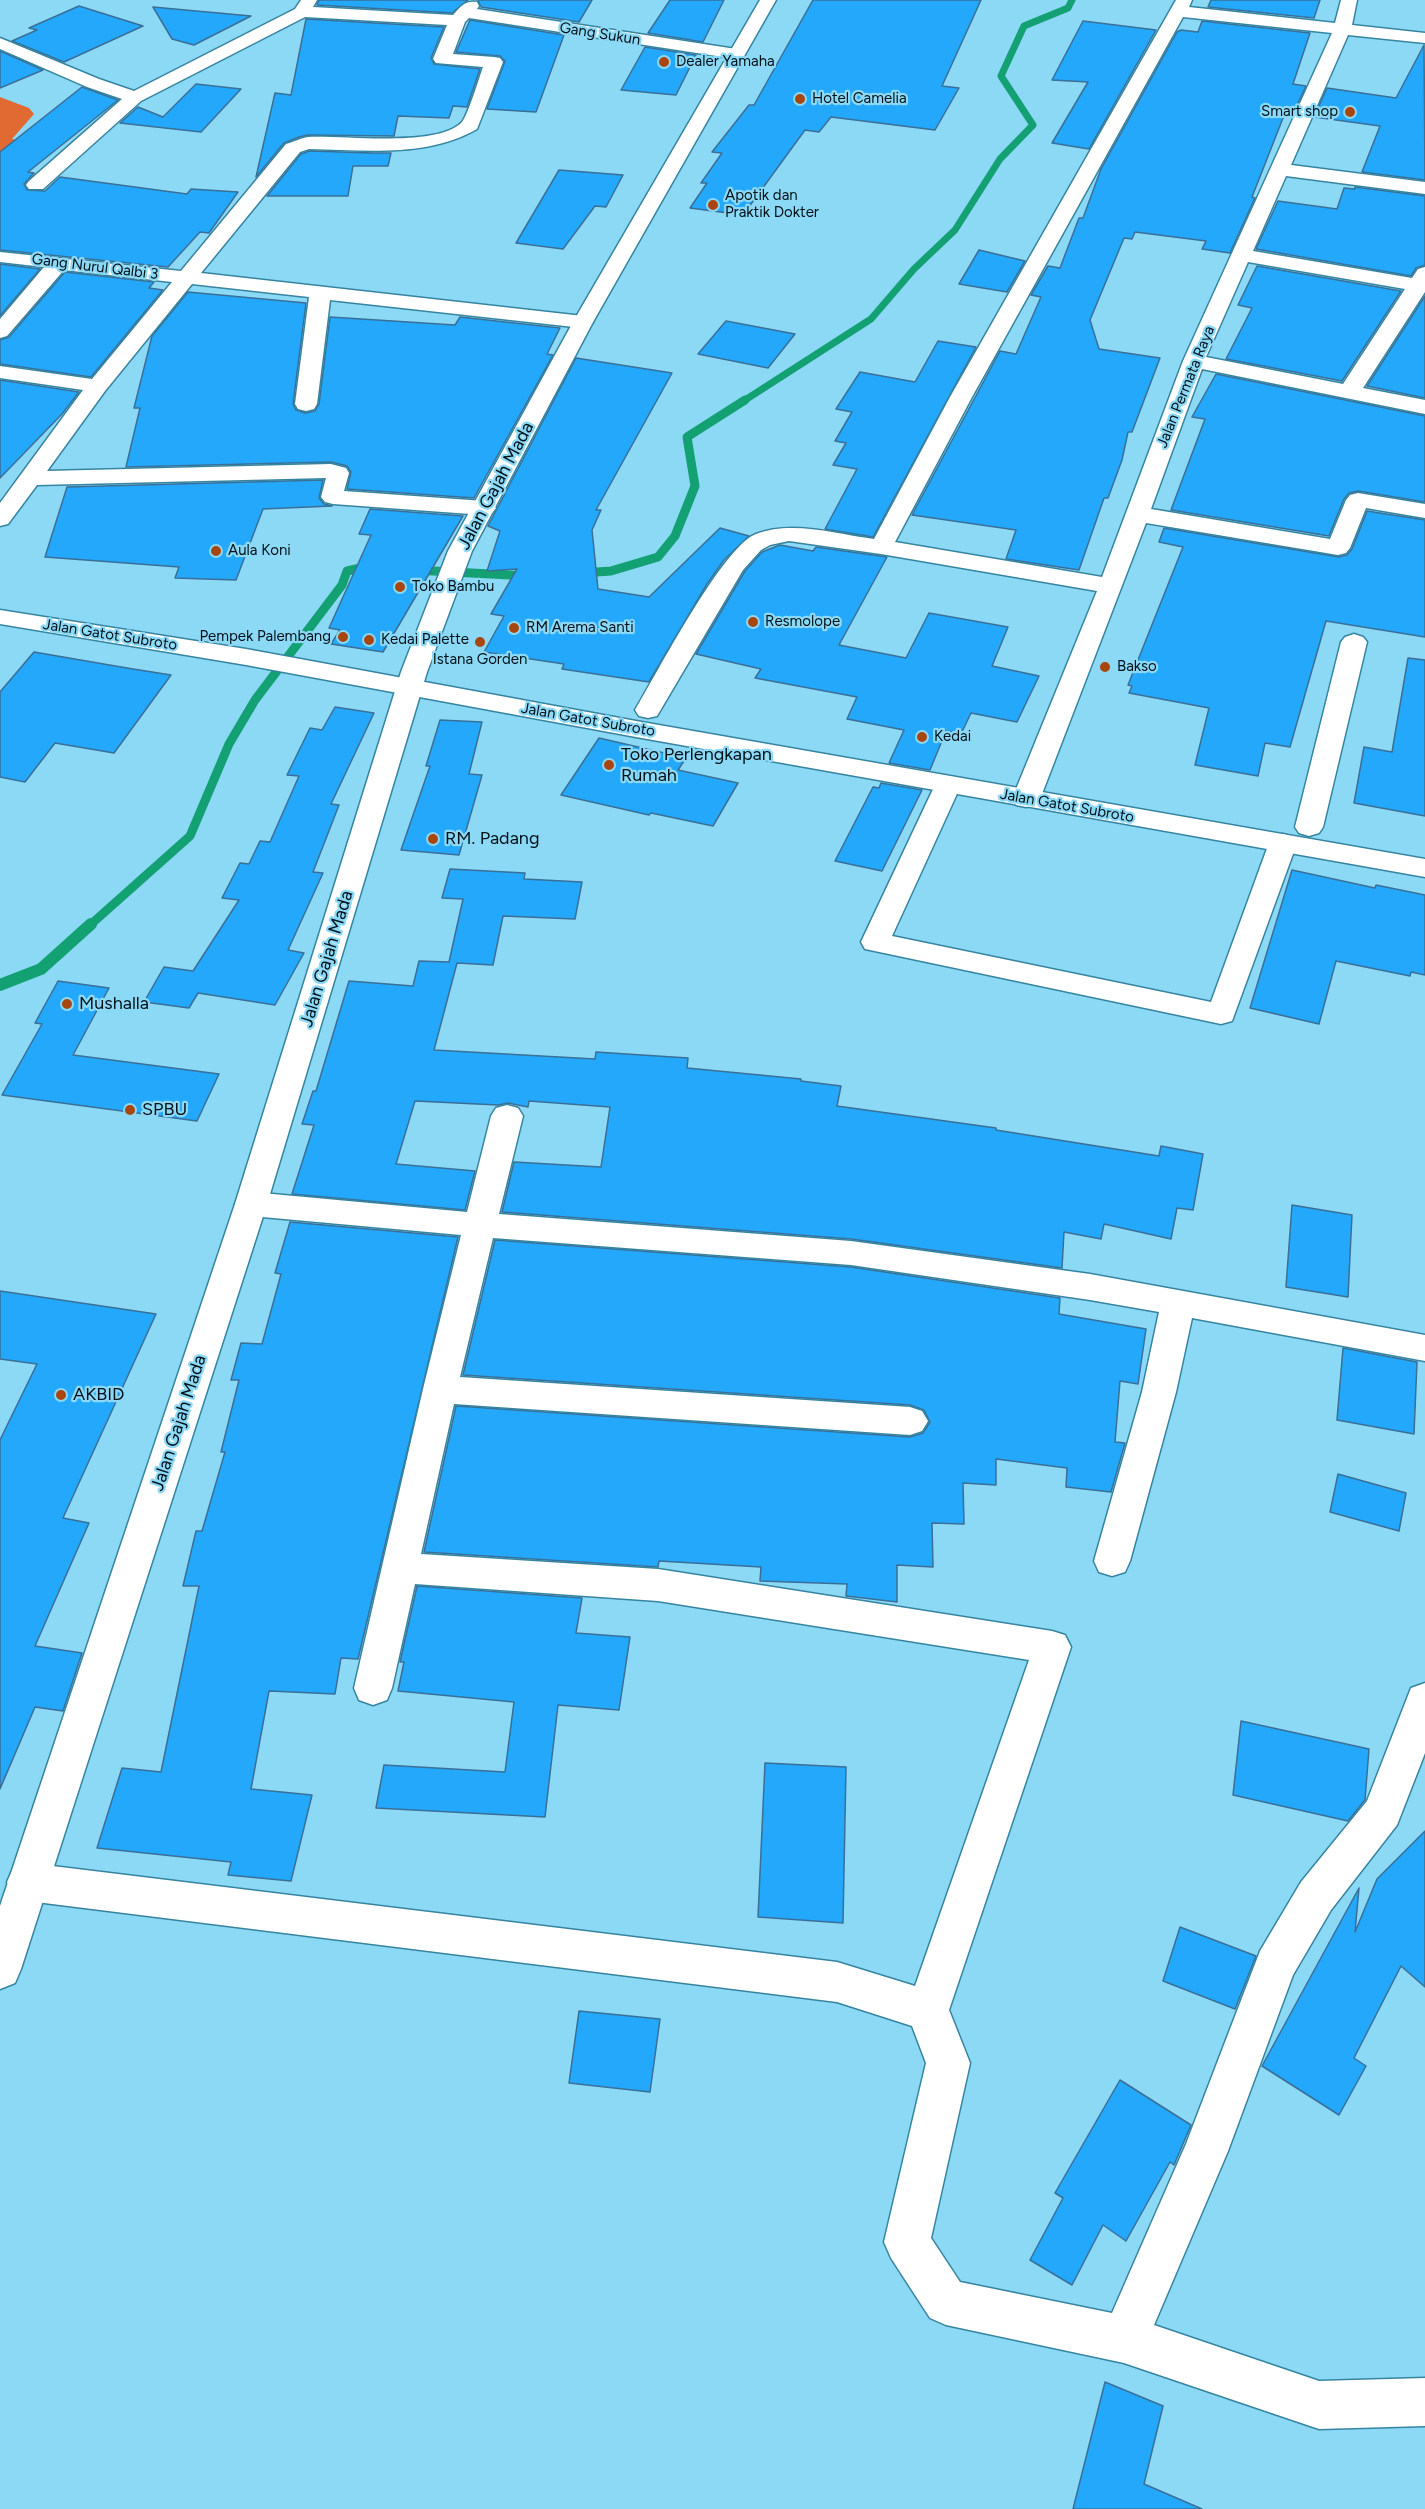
<!DOCTYPE html>
<style>
body{margin:0}
canvas{display:block;background:#8cd9f6}
</style>
<canvas width="1425" height="2509"></canvas>
<script>
const g = document.querySelector('canvas').getContext('2d');
g.lineJoin = 'round';
function paint(path, color) { g.fillStyle = color; g.fill(path, 'evenodd'); }
function trace(path, color, width, dash) { g.strokeStyle = color; g.lineWidth = width; g.lineCap = dash ? 'butt' : 'round'; g.setLineDash(dash || []); g.stroke(path); }
function write(font, color, halo, rows, align = 'center') {
  g.font = font + ' Figtree,sans-serif'; g.lineWidth = 4.5; g.setLineDash([]); g.textBaseline = 'middle'; g.strokeStyle = halo; g.fillStyle = color; for (const [text, x, y, turn = 0] of rows) {
    g.save(); g.translate(x, y); g.rotate((+turn || 0) * Math.PI / 180); g.textAlign = isNaN(turn) ? turn : align; if (halo) g.strokeText(text, 0, 0); g.fillText(text, 0, 0); g.restore();
  }
}
const forest = new Path2D(`
 M0 97 29 108 34 114 12 139 31 142 0 155Z`);
const streamFar2 = new Path2D(`
 M742 402 871 319 914 269 955 230 1000 159 1033 125 1001 76 1024 26 1068 8 1072 0`);
const streamFar1 = new Path2D(`
 M414 570 529 576
 M582 573 611 571 658 557 675 536 695 486 687 437 745 400
 M89 926 190 836 229 744 255 700 342 585 347 571 370 566`);
const stream = new Path2D(`
 M0 985 41 969 91 924`);
const building = new Path2D(`
 M319 0H468L452 13 317 5Z
 M478 0H592L579 22 481 7Z
 M670 0H724L703 42 648 33Z
 M813 0H981L942 86 959 88 935 130 831 117 819 132 805 130 743 215 690 208 707 183H701L722 153 712 152 749 105H754Z
 M1211 0H1320L1314 18 1208 7Z
 M79 6 143 26 64 62 12 41 37 30 29 28Z
 M153 7 251 16 194 45 172 39Z
 M306 19 444 27 431 58 434 64 480 69 467 107 453 106 449 118 398 116 394 136 308 135 299 137 284 143 256 177 275 93 291 95Z
 M470 20 564 35 536 112 487 109 505 61 500 56 456 52Z
 M1083 21 1156 30 1089 149 1052 143 1088 82 1052 80Z
 M1202 21 1310 33 1293 84 1306 86 1293 114 1285 113 1252 197 1255 198 1230 253 1202 249 1206 241 1135 232 1132 239 1124 238 1090 320 1099 349 1160 358 1132 432H1128L1122 460 1108 498H1104L1079 570 1006 559 1016 530 912 515 1000 351 1016 354 1041 297 1031 295 1048 266 1060 268 1079 218H1083L1101 169 1177 32 1181 30 1198 32Z
 M1424 45 1425 180 1362 172 1380 126 1314 117 1327 88 1396 98Z
 M645 47 696 55 676 95 621 90Z
 M0 51 43 70 0 88Z
 M196 84 241 89 201 132 120 123 138 107 163 117Z
 M82 87 118 100 28 172 34 173 24 184 27 190 45 191 60 177 187 194 191 189 238 192 209 233 200 232 168 267 0 250V152Z
 M309 151 373 153H391L388 166H353L348 196H267L301 154Z
 M559 170 623 175 606 207 595 206 563 249 516 243Z
 M1355 187 1425 196V265L1416 268 1411 276 1256 249 1278 201 1337 209 1344 188 1355 189Z
 M979 250 1025 261 1007 292 959 284Z
 M0 264 40 269 0 316Z
 M1257 266 1401 291 1342 381 1226 359 1252 308 1238 305Z
 M65 272 154 282 149 288 163 290 91 377 0 364V340L9 337Z
 M188 292 306 303 293 404 296 410 305 413 315 411 319 404 330 317 455 325 460 317 560 328 547 354 553 355 474 498 347 489 351 472 347 466 331 462 126 467 140 408H134L152 336Z
 M1425 296V398L1367 386Z
 M726 321 795 334 768 368 698 354Z
 M938 341 976 347 873 537 825 529 857 469 833 465 846 443 835 441 852 412 836 409 860 372 915 382Z
 M576 358 672 373 596 510H601L592 530 598 589 649 597 720 528 749 536 724 560 707 584 649 682 562 669 564 664 484 652 504 616 491 614 517 569 487 571 500 531 488 526Z
 M1216 374 1425 416V502L1358 491 1349 493 1344 499 1329 536 1171 510 1205 419 1192 417Z
 M0 380 79 392 62 414 0 478Z
 M323 480 319 498 324 504 332 506 263 509 236 580 175 578 179 567 45 557 67 487Z
 M370 509 463 516 383 652 331 644 340 630 329 628 371 535 359 534Z
 M1367 511 1425 520V637L1326 621 1290 747 1265 743 1258 776 1195 765 1209 708 1129 693 1132 686 1128 685 1183 547 1159 542 1164 528 1339 557 1347 555 1352 549Z
 M780 545 813 551 816 547 887 557 839 645 906 658 929 613 1008 627 992 666 1039 676 1017 722 971 713 961 734 946 731 930 770 889 763 904 730 847 719 857 697 755 678 761 669 696 654 745 571 762 552Z
 M34 652 127 668 171 675 114 753 55 743 25 782 0 777V692Z
 M1408 658 1425 660V816L1354 803 1364 747 1392 752Z
 M335 707 374 713 331 804 339 805 313 872 323 873 288 950 304 953 275 1005 198 993 189 1008 144 1002 164 967 193 971 239 900 222 898 240 863 249 864 260 841 270 842 299 776 287 775 310 728 322 730Z
 M440 720 482 722 469 774 482 775 459 855 401 850 430 766H426Z
 M599 738 686 758 678 770 738 783 713 826 651 813 649 815 561 795Z
 M881 783 922 790 882 871 835 861 873 787 879 788Z
 M450 869 525 873 524 879 582 882 575 919 503 916 493 965 457 963 434 1050 595 1059 596 1052 688 1058 687 1068 801 1079V1081L841 1086 837 1106 996 1128V1130L1159 1156 1161 1146 1203 1154 1193 1210 1177 1208 1171 1239 1104 1224 1101 1239 1064 1232 1062 1268 851 1239 502 1212 514 1162 601 1167 610 1107 529 1101 528 1107 508 1103 498 1105 415 1101 396 1164 475 1171 465 1210 292 1194 314 1125 302 1124 313 1091H316L349 981 413 986 419 961 449 962 463 899 442 898Z
 M1292 870 1375 888 1376 885 1425 895V975L1411 972 1410 976 1336 961 1319 1024 1250 1008Z
 M58 981 109 988 73 1055 219 1074 197 1121 2 1095 42 1024 35 1023Z
 M1292 1205 1352 1215 1348 1297 1286 1287Z
 M290 1222 458 1237 358 1659 341 1658 335 1694 269 1691 251 1789 312 1795 291 1881 228 1875 231 1862 97 1848 122 1768 161 1772 199 1586H183L196 1531H202L225 1452H221L239 1380H231L241 1343 262 1344 281 1274 275 1273Z
 M495 1240 851 1267 1060 1298 1059 1314 1146 1329 1138 1384 1120 1381 1115 1442 1125 1443 1111 1492 1066 1487 1067 1468 996 1459V1485L963 1483 964 1524 932 1523 933 1567 897 1565V1602L846 1596 847 1584 760 1581 761 1567 659 1561 658 1567 424 1552 456 1406 910 1437 923 1433 930 1422 924 1410 910 1405 463 1375Z
 M0 1291 156 1314 63 1518 89 1523 35 1646 82 1653 63 1711 35 1707 0 1789V1440L37 1364 0 1359Z
 M1343 1348 1417 1362 1414 1434 1337 1420Z
 M1338 1474 1406 1493 1399 1531 1330 1512Z
 M417 1586 582 1598 576 1633 630 1637 619 1710 558 1705 545 1817 376 1808 384 1765 505 1772 514 1702 398 1691 404 1662H400Z
 M1241 1721 1369 1749 1365 1800 1348 1821 1233 1795Z
 M765 1763 846 1767 843 1923 758 1917Z
 M1425 1831V1987L1401 1966 1354 2058 1366 2066 1339 2115 1262 2066 1359 1888 1355 1932 1377 1879Z
 M1180 1927 1256 1956 1235 2009 1163 1981Z
 M579 2011 660 2019 650 2092 569 2083Z
 M1120 2080 1191 2125 1174 2165 1170 2162 1126 2241 1103 2225 1072 2285 1030 2260 1063 2198 1055 2193Z
 M1105 2382 1163 2406 1144 2484 1202 2509H1073Z`);
const minor = new Path2D(`
 M301 0H317L313 7 453 15C460 7 465 0 477 2L479 6 477 9 736 49 742 50 745 54 742 58 736 59 469 18 465 22 453 54 494 57 500 58 503 62 477 129C427 158 364 150 309 149L300 152 201 273 583 316 590 318 593 322 590 326 583 328 330 300 317 404 314 409 306 411 298 409 295 404 309 297 192 284 105 391 47 471 331 464 346 468 349 473 344 491 484 501 492 503 496 508 492 513 484 515 333 504 325 502 321 497 326 478 37 485 8 524 0 526V503L83 390 0 378V366L92 379 172 282 64 270 7 336 0 338V319L44 267 0 262V252L181 271 286 144C293 142 301 138 308 137 342 135 438 148 462 122 468 115 479 78 483 67L436 63 433 59 447 25 305 17 141 101 43 189H29L26 185 29 181 122 99 87 87 0 49V38L99 79 134 91 295 9Z
 M1176 0H1192L1189 7 1335 23 1341 0H1357L1352 25 1425 33V43L1348 35 1291 165 1425 182V194L1286 176 1253 251 1412 278 1418 269 1425 267V292L1363 388 1425 400V414L1202 369 1151 509 1330 539 1346 500 1350 495 1358 493 1425 504V518L1366 508 1350 548 1346 553 1338 555 1146 523 1040 799 1036 805 1026 807 1016 805 1012 799 1097 591 881 554 789 541 770 545 761 550 743 570 657 716 648 718 639 716 635 710C656 675 723 546 756 534 792 520 836 534 874 539L950 397ZM1183 17 1332 33 1183 361 1102 577 895 542 972 397ZM1248 262 1405 289 1343 384 1206 357Z
 M1354 634 1363 637 1367 642 1323 827 1319 833 1309 836 1299 833 1295 827 1341 642 1345 637Z
 M948 777 958 779 961 785 892 936 1211 1002 1269 843 1273 837 1283 834 1293 837 1297 843 1232 1021 1221 1024 865 949 861 942 935 785 938 779Z
 M507 1105 518 1108 523 1116 499 1214 851 1241 1090 1274 1425 1335V1361L1192 1318 1176 1392 1130 1561 1125 1572 1112 1576 1099 1572 1094 1561 1142 1392 1159 1312 1090 1300 851 1265 493 1238 460 1377 910 1407 922 1411 928 1421 922 1431 910 1435 454 1404 421 1554 658 1569 1052 1631 1065 1635 1071 1647 949 2010 970 2063 931 2238 960 2282 1112 2313 1186 2144 1260 1951 1301 1882 1367 1801 1411 1688 1425 1683V1753L1397 1825 1331 1910 1293 1975 1228 2151 1154 2325 1319 2381 1425 2378V2426L1319 2429 1124 2363 946 2325 930 2318 891 2258 884 2242 926 2063 912 2026 837 2002 28 1901 13 1895 7 1882 13 1869 28 1863 837 1962 915 1986 1029 1660 658 1601 415 1584 392 1688 387 1700 373 1705 359 1700 354 1688 423 1389 461 1235 251 1216 240 1212 235 1204 240 1196 251 1192 467 1212 491 1116 496 1108Z`);
const tertiary = new Path2D(`
 M0 610 246 649 636 721 1425 859V877L636 737 246 665 0 624Z`);
const secondary = new Path2D(`
 M760 0H776L593 322 472 551 427 672 267 1204 21 1969 15 1983 0 1989V1906L235 1204 401 672 448 551 573 322Z`);
const markers = [
 [664,62,6,"#a9460f"],
 [800,99,6,"#a9460f"],
 [1350,112,6,"#a9460f"],
 [713,205,6,"#a9460f"],
 [216,551,6,"#a9460f"],
 [400,587,6,"#a9460f"],
 [753,622,6,"#a9460f"],
 [514,628,6,"#a9460f"],
 [343,637,6,"#a9460f"],
 [369,640,6,"#a9460f"],
 [480,642,6,"#a9460f"],
 [1105,667,6,"#a9460f"],
 [922,737,6,"#a9460f"],
 [609,765,6,"#a9460f"],
 [433,839,6,"#a9460f"],
 [67,1004,6,"#a9460f"],
 [130,1110,6,"#a9460f"],
 [61,1395,6,"#a9460f"]
];
const farStreetnames = [
 ["Gang Sukun",600,34,9],
 ["Gang Nurul Qalbi 3",95,267,7],
 ["Jalan Permata Raya",1186,387,-68],
 ["Jalan Gatot Subroto",110,635,9],
 ["Jalan Gatot Subroto",588,720,10],
 ["Jalan Gatot Subroto",1067,806,10]
];
const farPoinames = [
 ["Dealer Yamaha",676,62],
 ["Hotel Camelia",812,99],
 ["Smart shop",1338,112,"right"],
 ["Apotik dan",725,196],
 ["Praktik Dokter",725,213],
 ["Aula Koni",228,551],
 ["Toko Bambu",412,587],
 ["Resmolope",765,622],
 ["RM Arema Santi",526,628],
 ["Pempek Palembang",331,637,"right"],
 ["Kedai Palette",381,640],
 ["Istana Gorden",480,660,"center"],
 ["Bakso",1117,667],
 ["Kedai",934,737]
];
const streetNames = [
 ["Jalan Gajah Mada",496,486,-62],
 ["Jalan Gajah Mada",327,959,-73],
 ["Jalan Gajah Mada",179,1423,-72]
];
const poiNames = [
 ["Toko Perlengkapan",621,755],
 ["Rumah",621,776],
 ["RM. Padang",445,839],
 ["Mushalla",79,1004],
 ["SPBU",142,1110],
 ["AKBID",73,1395]
];
paint(forest, '#e06a31');
trace(streamFar2, '#13a072', 7);
trace(streamFar1, '#13a072', 9);
trace(stream, '#13a072', 12);
paint(building, '#23a8fc');
trace(building, '#3a6f98', 1.5);
trace(minor, '#3685a0', 3);
trace(tertiary, '#3685a0', 3);
trace(secondary, '#3685a0', 3);
paint(minor, '#fff');
paint(tertiary, '#fff');
paint(secondary, '#fff');
for (const [x, y, r, color] of markers) { const dot = new Path2D(); dot.arc(x, y, r, 0, 2 * Math.PI); g.fillStyle = color; g.fill(dot); trace(dot, '#8cd9f6', 2); }
write('15px', '#001018', '#8cd9f6', farStreetnames);
write('15px', '#001018', '#8cd9f6', farPoinames, 'left');
write('18px', '#001018', '#8cd9f6', streetNames);
write('18px', '#001018', '#8cd9f6', poiNames, 'left');
</script>
